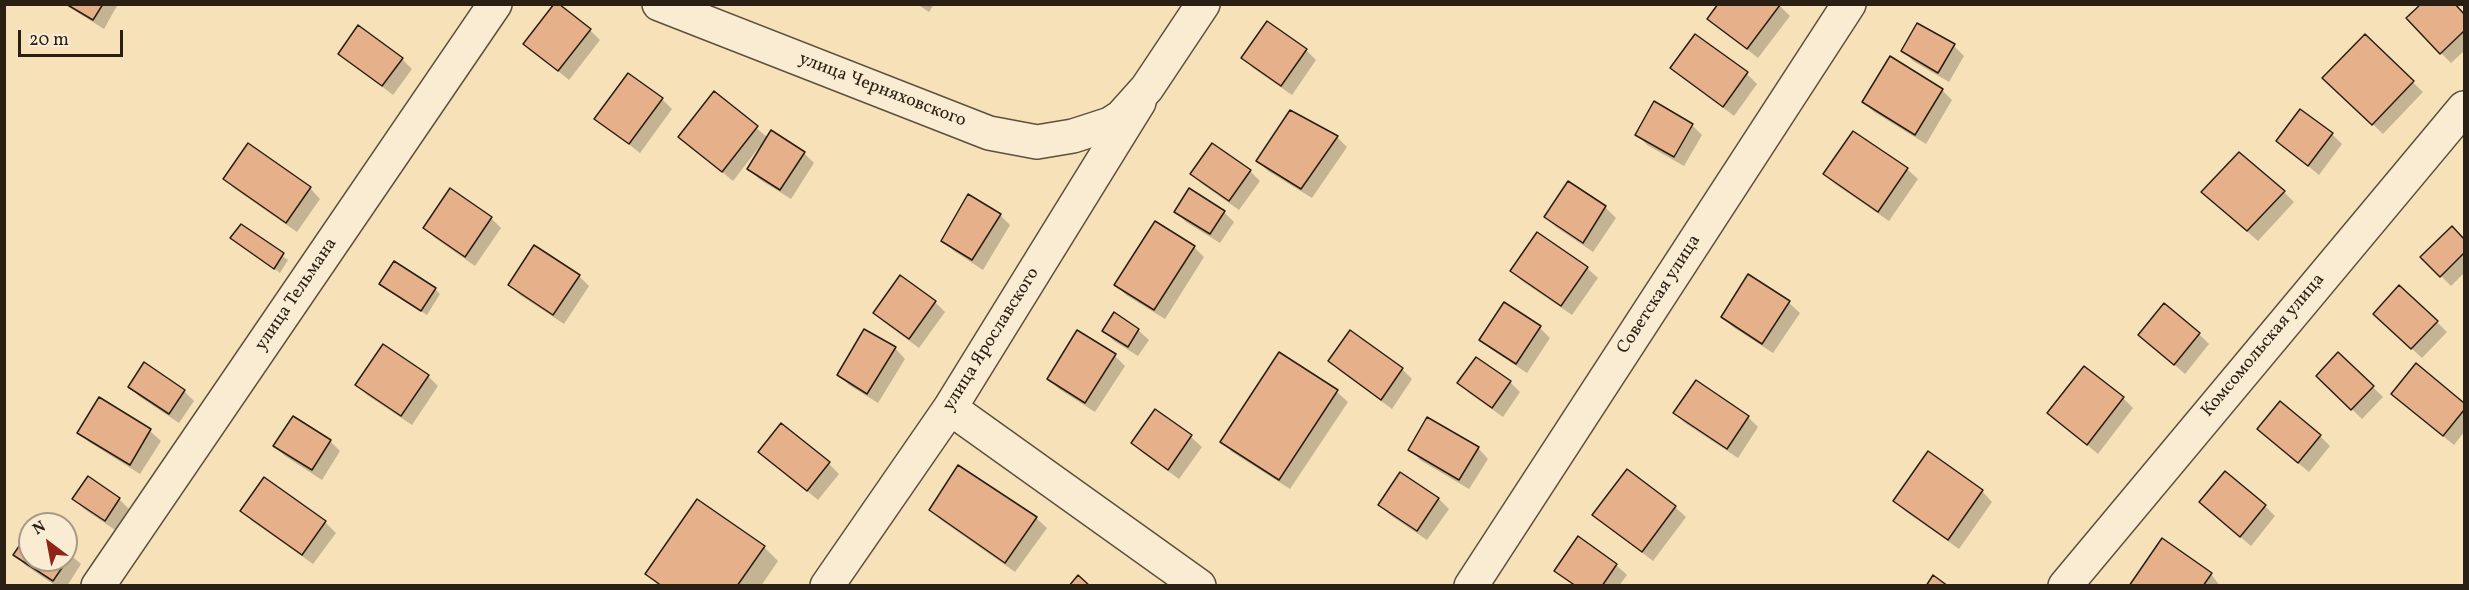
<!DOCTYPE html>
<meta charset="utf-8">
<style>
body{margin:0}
#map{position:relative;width:2469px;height:590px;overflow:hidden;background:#f6e1b9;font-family:Vollkorn,serif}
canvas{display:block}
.frame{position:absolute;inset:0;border:6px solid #2a1f13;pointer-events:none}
.north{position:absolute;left:18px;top:512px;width:60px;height:60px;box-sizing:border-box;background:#f9ecd2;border:2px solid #a69a86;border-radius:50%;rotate:328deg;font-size:16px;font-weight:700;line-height:24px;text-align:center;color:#2a1f13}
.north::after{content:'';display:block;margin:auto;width:21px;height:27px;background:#8f2418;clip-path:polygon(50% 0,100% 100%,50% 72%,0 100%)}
.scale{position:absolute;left:18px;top:30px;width:105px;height:27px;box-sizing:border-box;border:3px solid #2a1f13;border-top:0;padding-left:8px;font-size:18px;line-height:21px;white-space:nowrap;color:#2a1f13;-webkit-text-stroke:4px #f9ecd2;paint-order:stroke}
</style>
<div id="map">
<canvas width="2469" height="590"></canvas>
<div class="frame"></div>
<div class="north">N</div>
<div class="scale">20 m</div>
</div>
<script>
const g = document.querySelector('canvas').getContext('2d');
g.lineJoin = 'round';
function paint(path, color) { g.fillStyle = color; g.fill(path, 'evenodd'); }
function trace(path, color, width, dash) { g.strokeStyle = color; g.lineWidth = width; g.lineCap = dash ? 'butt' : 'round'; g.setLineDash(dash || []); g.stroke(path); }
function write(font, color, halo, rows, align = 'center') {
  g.font = font + ' Vollkorn,serif'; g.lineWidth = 6; g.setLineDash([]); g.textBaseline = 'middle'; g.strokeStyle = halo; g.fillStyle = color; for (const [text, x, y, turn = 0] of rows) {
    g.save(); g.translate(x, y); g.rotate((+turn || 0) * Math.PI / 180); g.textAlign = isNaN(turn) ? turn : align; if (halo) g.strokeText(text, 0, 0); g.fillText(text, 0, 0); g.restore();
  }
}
const shadow = new Path2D(`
 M64 4H118L104 29Z
 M917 4H934L929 12Z
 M1778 4 1790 16 1758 58 1709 19Z
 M2454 4 2464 16V51L2451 63 2441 53Z
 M590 30 600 40 569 80 525 44Z
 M1696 36 1747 74 1757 84 1734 116 1672 68Z
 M2365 36 2423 92 2383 134 2324 78Z
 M1954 46 1964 56 1949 82 1913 61 1903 50Z
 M1306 50 1316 60 1292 95 1253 68 1243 58Z
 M339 53 402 59 412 69 393 95Z
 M1942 90 1952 100 1926 144 1874 112 1864 102Z
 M715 93 768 138 804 153 814 163 791 199 759 179 749 169 762 148 760 146 733 181 680 137Z
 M662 99 672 109 640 153 596 119Z
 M1692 125 1702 135 1684 166 1647 145 1637 134Z
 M1854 133 1907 169 1918 179 1889 221 1835 184 1825 174Z
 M2332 134 2342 144 2319 175 2278 141Z
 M1337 137 1347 147 1312 198 1268 171 1258 161Z
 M1250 171 1260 181 1239 210 1202 184 1192 174Z
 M225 179 310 188 320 199 297 232 235 189Z
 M1568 183 1605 207 1616 218 1593 252 1556 227 1545 217Z
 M2284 192 2294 202 2258 241 2214 202Z
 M1176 212H1224L1234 222 1220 243 1186 222Z
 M1000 215 1010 225 983 270 954 251 943 241Z
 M491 218 501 228 475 266 435 238 425 228Z
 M241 226 288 260 280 273 232 238Z
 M2452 228 2464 241V273L2451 286 2422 257Z
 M1537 234 1587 268 1598 278 1572 315 1522 281 1512 271Z
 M535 247 579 276 589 286 564 324 520 295 510 285Z
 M1194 247 1204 257 1165 319 1126 295 1116 285Z
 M1749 276 1789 303 1800 313 1773 353 1733 327 1723 317Z
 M381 284 435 289 440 294 427 315Z
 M935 302 945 312 919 348 885 323 875 313Z
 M2437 322 2447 332 2422 358 2385 324Z
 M1540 328 1550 338 1527 373 1491 349 1481 339Z
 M1104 330H1138L1149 340 1138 356 1114 341Z
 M2199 334 2209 344 2185 374 2140 335Z
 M383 346 428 376 438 386 412 425 367 395 357 385Z
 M895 348 905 359 878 403 849 385 839 374Z
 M1279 354 1337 392 1348 402 1290 489 1232 452 1222 441Z
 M2338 354 2383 397 2362 419 2318 376Z
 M1115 356 1125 366 1095 412 1059 389 1048 379Z
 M1329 361 1402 369 1412 379 1392 409 1340 371Z
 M2416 365 2464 405V432L2454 445 2403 404Z
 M1510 382 1520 392 1503 417 1469 393 1459 383Z
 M1696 382 1748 417 1758 427 1738 458 1685 423 1675 413Z
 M130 387 184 391 194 401 179 423 140 397Z
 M2123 398 2133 408 2098 454 2049 413Z
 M99 399 150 431 161 441 140 474 89 442 79 432Z
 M1155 411 1191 437 1202 447 1179 479 1143 453 1133 443Z
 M2320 436 2330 446 2309 472 2269 439Z
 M330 441 340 451 322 480 285 456 275 446Z
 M1478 448 1488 459 1469 489 1420 460 1410 449Z
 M760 452 829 464 839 474 818 500Z
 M1929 454 1982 491 1992 502 1959 549 1905 511 1895 501Z
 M958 467 1036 518 1047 528 1015 572 941 520 931 510Z
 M1400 474 1439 499 1449 509 1427 540 1390 515 1380 505Z
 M264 479 325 522 336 533 313 564 252 521 242 510Z
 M74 499H119L129 509 115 530 84 509Z
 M2265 506 2275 516 2251 546 2211 512Z
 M1675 507 1686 517 1653 561 1594 515Z
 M30 532V560H66V551L81 564 67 586H56L25 565 15 555Z
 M1578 538 1616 565 1627 575 1619 586H1574L1556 571Z
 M764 547 778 561 761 586H659L647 574Z
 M2211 574 2220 586H2130Z`);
const building = new Path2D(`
 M66 4H103L93 20Z
 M554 4H559L591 29 558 71 523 44Z
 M1718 4H1780V5L1747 49 1707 19Z
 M2421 4H2455L2464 14V31L2440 54 2406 18Z
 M1267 21 1307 49 1281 86 1241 58Z
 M1917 23 1955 44 1938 73 1901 51Z
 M358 25 403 58 382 86 338 54Z
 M1695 34 1748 72 1723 107 1670 68Z
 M2365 34 2414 81 2372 125 2322 78Z
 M1890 56 1943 89 1915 135 1862 102Z
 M628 73 663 98 629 144 594 119Z
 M714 91 758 126 722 172 678 137Z
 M1654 101 1693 124 1674 157 1635 135Z
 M2300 109 2333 133 2308 166 2276 141Z
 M1290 110 1338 136 1301 189 1256 161Z
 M771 130 805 152 780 190 747 169Z
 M1853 131 1908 168 1878 212 1823 174Z
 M248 143 311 187 286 223 223 179Z
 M1212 143 1251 170 1229 201 1190 174Z
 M2239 152 2285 191 2247 231 2201 192Z
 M1568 181 1606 206 1583 243 1544 217Z
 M450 188 492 217 465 257 423 228Z
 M1189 188 1225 211 1210 234 1174 212Z
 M968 194 1001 214 972 260 941 241Z
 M1155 221 1195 246 1154 310 1114 285Z
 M241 224 284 253 274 269 230 238Z
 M2452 226 2464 239V253L2440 277 2420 257Z
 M1537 232 1588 267 1561 306 1510 271Z
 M534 245 580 275 553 315 508 285Z
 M394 261 436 288 421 311 379 284Z
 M1748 274 1790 301 1762 344 1721 317Z
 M900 275 936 301 909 339 873 313Z
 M2399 285 2438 321 2411 349 2373 314Z
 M1504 302 1541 326 1516 364 1479 340Z
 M2164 303 2200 333 2174 365 2138 335Z
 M1114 312 1139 329 1128 347 1102 331Z
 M864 329 896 347 867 394 837 375Z
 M1077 330 1116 354 1085 403 1047 379Z
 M1350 330 1403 368 1381 400 1328 361Z
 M383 344 429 375 401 416 355 385Z
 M1279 352 1338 390 1279 480 1220 442Z
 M2338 352 2374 386 2351 410 2316 376Z
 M1476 357 1511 381 1492 408 1457 383Z
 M144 362 185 390 169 414 128 387Z
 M2416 363 2464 403V410L2443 436 2391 394Z
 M2084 366 2124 397 2087 445 2047 413Z
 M1696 380 1749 416 1727 449 1673 413Z
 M99 397 151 429 130 465 77 433Z
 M2280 401 2321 435 2298 463 2257 429Z
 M1155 409 1192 435 1168 470 1131 443Z
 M293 416 331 440 312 470 273 446Z
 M1427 417 1479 447 1459 480 1408 450Z
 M781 423 830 462 807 491 758 452Z
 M1928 451 1983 490 1948 540 1893 501Z
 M958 465 1037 517 1005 563 929 510Z
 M1627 469 1676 506 1642 552 1592 515Z
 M2225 471 2266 505 2240 537 2199 502Z
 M1400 472 1439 498 1417 531 1378 505Z
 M88 476 120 498 105 521 72 499Z
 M264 477 326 521 302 555 240 511Z
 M697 499 765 546 737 586H662L645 574Z
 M30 530V560H66V549L72 553 53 581 13 555Z
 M1578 536 1617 564 1602 586H1576L1554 571Z
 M2162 538 2212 573 2203 586H2129Z
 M1078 575 1090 586H1069Z
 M1933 575 1948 586H1926Z`);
const minor = new Path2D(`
 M950 408 1199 586
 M98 586 495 4
 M827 586 950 408 1139 102
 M1471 586 1849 4
 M2065 586 2464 108`);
const tertiary = new Path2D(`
 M659 4 989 133 1037 142 1073 136 1110 124 1121 117 1147 88 1203 4`);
const streetNames = [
 ["улица Черняховского",882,91,21],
 ["улица Тельмана",297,295,-56],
 ["Советская улица",1660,295,-57],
 ["улица Ярославского",992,340,-58],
 ["Комсомольская улица",2264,346,-50]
];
paint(shadow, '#0003');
paint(building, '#e5b08a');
trace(building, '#2a1f13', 1.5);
trace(minor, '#5d503c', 36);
trace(tertiary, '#5d503c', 36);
trace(minor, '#f9ecd2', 33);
trace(tertiary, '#f9ecd2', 33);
write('18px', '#2a1f13', '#f9ecd2', streetNames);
</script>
